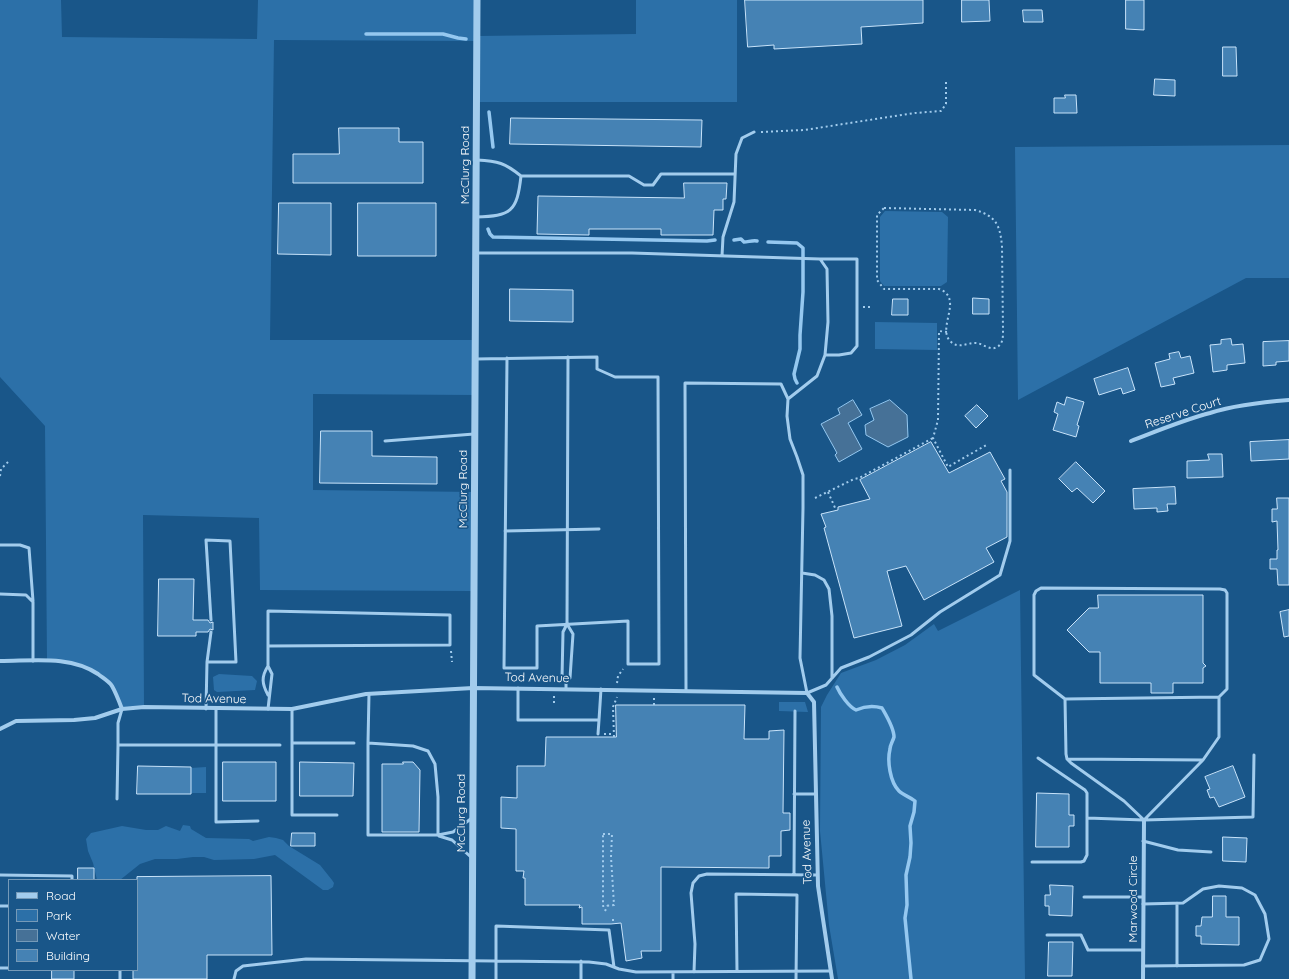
<!DOCTYPE html>
<style>
body{margin:0}
#map{position:relative;width:1289px;height:979px;overflow:hidden;background:#195689;font-family:Quicksand,sans-serif}
canvas{display:block}
.legend{position:absolute;left:8px;top:879px;width:130px;height:92px;box-sizing:border-box;background:#195689;border:1px solid #759ab8;margin:0;padding:5px 7px;list-style:none;font-size:12px;color:#fff}
.legend li{display:flex;align-items:center;gap:8px;height:20px}
.legend b{width:20px;border:1px solid #759ab8}
</style>
<div id="map">
<canvas width="1289" height="979"></canvas>
<ul class="legend">
<li><b style="height:5px;background:#a2cced"></b>Road</li>
<li><b style="height:11px;background:#2c70a8"></b>Park</li>
<li><b style="height:11px;background:#467197"></b>Water</li>
<li><b style="height:11px;background:#4582b4"></b>Building</li>
</ul>
</div>
<script>
const g = document.querySelector('canvas').getContext('2d');
g.lineJoin = 'round';
function paint(path, color) { g.fillStyle = color; g.fill(path, 'evenodd'); }
function trace(path, color, width, dash) { g.strokeStyle = color; g.lineWidth = width; g.lineCap = dash ? 'butt' : 'round'; g.setLineDash(dash || []); g.stroke(path); }
function write(font, color, halo, rows, align = 'center') {
  g.font = font + ' Quicksand,sans-serif'; g.lineWidth = 3.5; g.setLineDash([]); g.textBaseline = 'middle'; g.strokeStyle = halo; g.fillStyle = color; for (const [text, x, y, turn = 0] of rows) {
    g.save(); g.translate(x, y); g.rotate((+turn || 0) * Math.PI / 180); g.textAlign = isNaN(turn) ? turn : align; if (halo) g.strokeText(text, 0, 0); g.fillText(text, 0, 0); g.restore();
  }
}
const green = new Path2D(`
 M0 0H61L62 37 257 39 258 0H477V36L636 34V0H737V102H476L477 41 274 40 270 340H475V395L313 394V490L474 492 473 591 260 590 259 518 143 515 144 707 122 709 112 686 106 679 75 663 47 661 45 426 0 377Z
 M1289 145V278H1246L1018 400 1015 147Z
 M885 211 942 212 948 217 947 282 941 286H884L880 281V217Z
 M875 322 937 323V350L875 349Z
 M1020 590 1025 979H838L829 925 820 831 821 707 827 695 841 673 876 660 905 645 934 624 938 631Z
 M219 674 252 676 257 681 255 690 217 692 214 690 213 677Z
 M779 702H805L808 712 779 711Z
 M206 767V793H191V768Z
 M183 825 190 826 191 829 206 838 249 839 253 841 269 837 276 838 283 840 289 846 320 865 332 880 334 883 333 887 328 890H323L275 855 254 859 214 860 204 857H193L177 859H155L140 864 120 880H97L93 863 88 851 86 839 91 833 122 826 146 830H158L166 826 180 831Z`);
const water = new Path2D(`
 M853 400 862 415 848 423 862 449 839 462 835 455 837 453 821 424 840 414 838 409Z
 M890 400 907 415 908 437 888 447 866 435 865 425 874 420 870 409Z`);
const stream = new Path2D(`
 M366 34H443L458 38 466 39
 M489 112 493 147
 M488 229 490 234 493 237 707 241 715 240
 M734 240 741 239 744 242C748 242 753 240 757 241
 M768 242 797 243 803 248V292L800 335V349L794 374 795 379 797 383
 M837 687C840 694 849 707 856 710 865 706 872 705 882 708 886 715 894 728 894 737 893 741 890 745 890 749 887 761 890 782 899 791 903 795 910 797 915 801L914 812 910 826 911 843 910 857 906 875 907 905 905 918 911 979`);
const building = new Path2D(`
 M745 0H923V23L861 27 862 44 774 49V45L748 47Z
 M962 0H989L990 21 962 22Z
 M1126 0H1144V30L1126 29Z
 M1023 10H1042L1043 22H1024Z
 M1223 47H1236L1237 76H1223Z
 M1155 79 1175 80V96L1154 95Z
 M1065 95H1076L1077 113H1054V98H1065Z
 M511 118 702 120 701 147 510 144Z
 M339 128H399V142H423V183H293V154H339Z
 M684 183H727L726 199H723V210H714L713 235H661V229H589V235L537 234 538 196 684 198Z
 M279 203H331V255L278 254Z
 M358 203H436V256H358Z
 M510 289 573 290V322L510 321Z
 M973 298 989 299V314H973Z
 M893 299H908V315H892Z
 M1231 339 1232 345 1243 344 1245 363 1227 365V370L1213 372 1210 345 1221 344V340Z
 M1289 341V361L1276 362V365L1263 366V342Z
 M1179 352 1181 358 1190 356 1194 373 1173 378 1175 384 1161 387 1155 363 1170 359 1169 354Z
 M1128 368 1135 390 1123 394 1121 388 1099 395 1094 379Z
 M1067 397 1084 402 1077 425 1079 426 1076 437 1053 430 1058 414 1054 412 1057 402 1064 405Z
 M977 405 988 416 976 428 965 416Z
 M321 431H372V456L437 457V484L320 483Z
 M1289 440V459L1251 461 1250 442Z
 M931 442 949 473 990 452 1005 479 1001 481 1007 492V537L986 548 994 562 924 600 906 566 887 571 902 626 854 638 824 528 826 527 821 514 838 510V507L870 499 860 480Z
 M1208 454H1222L1223 477 1187 478V461L1209 460Z
 M1076 462 1105 491 1093 503 1077 488 1072 492 1059 479Z
 M1175 487 1176 504H1167L1168 511 1157 512V508L1134 509 1133 489Z
 M1277 498H1289V585H1278L1277 569H1270V559H1277V550H1278L1277 521 1272 522V509H1277Z
 M159 579H194L193 620H208L210 623 213 622V630L210 629 208 632H196V636H158Z
 M1098 595H1203V663L1206 666 1203 668V683H1173V693H1151V683H1100V652H1089L1067 630 1089 608H1098Z
 M1289 610V636L1284 637 1280 612Z
 M616 705H745L744 739H769V731L784 730 783 813H790V830L781 831V856H769V868L661 867V951H641L642 958 626 961 621 923 611 924H582V907L579 908 580 905H525V878H523L524 871H516V829L501 828V797L517 798V766H545L546 737H616Z
 M223 762H276V801H223Z
 M300 762 354 763 353 796H300Z
 M403 762H413L420 770 419 832H382V764H403Z
 M138 766 191 767V794H137Z
 M1233 766 1245 797 1219 807 1214 797 1210 798 1207 790 1210 789 1205 777Z
 M1037 793 1069 794V815H1074V826H1069V847H1036Z
 M292 833H315V846H291Z
 M1223 837 1247 838 1246 862 1223 861Z
 M78 868H94V880H78Z
 M271 876 272 955H207V979H133V970H137V877Z
 M1050 885 1073 886 1072 916 1049 915V906H1045V895H1050Z
 M1213 896H1226V917H1239V945L1201 944V936H1196V926H1201L1202 917H1212Z
 M1049 942H1073L1072 976H1048Z
 M52 970H74V979H52Z`);
const path = new Path2D(`
 M761 132 804 130 915 113 941 111 946 104V81
 M884 208 975 210C996 216 1000 225 1002 246L1003 331C1003 337 1003 344 997 347 991 351 983 344 977 343 967 342 959 350 950 341 937 327 964 298 939 289H884L877 280V215Z
 M863 307H873
 M947 332 939 331 938 420 933 438 948 467 988 444
 M0 476 1 469 8 462
 M828 492 836 510
 M815 498 854 479 859 478 933 438
 M451 651 452 662
 M617 683 618 676 623 669
 M554 696V705
 M654 705V698
 M604 734H614
 M614 737 613 707 617 697
 M603 834H612L611 857 614 905 603 906Z
 M605 911 608 905
 M612 920H615`);
const service = new Path2D(`
 M477 160C498 161 505 163 521 176
 M476 217C511 216 517 212 521 176H629L644 185H653L661 174H734
 M477 253H632L820 259 827 269 828 322 825 355 817 376 788 399 787 416 790 439 797 457 803 475V508L800 658 807 693 826 685 841 668 869 657 911 635 940 612 1000 575 1010 541V470
 M722 256 723 237 734 202 736 154 742 138 754 132
 M820 259H857V346L851 353 839 355H825
 M476 359 597 357V369L615 377H658L659 664H628V621L537 626V668H504L507 358
 M385 441 474 434
 M505 531 599 529
 M0 545H20L29 548 33 601
 M802 573 815 575 824 580 829 589 832 616V678
 M1041 588 1220 589 1225 590 1227 593V689L1219 697V737L1203 760 1144 820 1124 801 1071 763 1067 759 1066 754 1065 699 1034 675V595L1036 591Z
 M0 594 26 595 33 602V661
 M207 662 211 632
 M268 666C261 677 262 684 268 695
 M566 680 562 678 563 632 567 624 568 357
 M518 688V720H599L601 689
 M566 689V680L570 678 573 634 567 624
 M686 690 685 383 781 384 788 399
 M369 694 368 743 413 746 428 751 435 764 438 797V835
 M1065 699 1219 697
 M122 709 118 723V745H280
 M206 709 207 662H236L230 541 206 540 211 620
 M216 709V822L258 821
 M268 709 272 674 268 666V611L450 615V645L268 646
 M292 709V815H337
 M598 734 599 720
 M292 743H354
 M368 743V835H438L453 832 472 818
 M1067 759 1203 760
 M794 794H816
 M117 799 118 745
 M1087 818 1144 820 1253 817 1254 755
 M439 836 452 840 472 858
 M1143 841 1178 850 1211 852
 M1032 862H1081L1084 861 1087 855V793L1085 790 1038 758
 M0 875 72 876V880
 M794 875 795 711
 M1084 897H1143
 M1177 903V966
 M1143 904 1183 903 1203 889 1219 886 1242 888 1255 895 1265 914 1269 939 1260 960 1244 965 1143 966
 M0 906H9
 M1047 935H1081L1088 950H1143
 M0 968H9
 M737 971 736 894 797 895 796 979
 M694 972 695 944 691 893 693 883 699 876 707 874 817 875
 M120 979V970
 M234 979 236 971 243 966 306 959 589 962 606 964 619 969 636 972 831 971
 M496 979V926L609 930 614 967
 M581 979V961
 M673 979V972`);
const minor = new Path2D(`
 M1131 441C1157 431 1183 420 1210 413 1235 405 1263 402 1289 400
 M0 661C33 661 70 655 98 674 103 678 109 681 112 686 116 693 119 701 122 709L144 707 292 709 366 694 473 688 807 693 814 702 818 886 832 979
 M0 729 16 721 74 720 95 718 122 709
 M1143 979 1144 820`);
const tertiary = new Path2D(`
 M472 979 477 0`);
const streetNames = [
 ["McClurg Road",465,165,-90],
 ["Reserve Court",1183,413,-18],
 ["McClurg Road",463,489,-90],
 ["Tod Avenue",537,678,1],
 ["Tod Avenue",214,699,1],
 ["McClurg Road",461,813,-90],
 ["Tod Avenue",807,852,-92],
 ["Marwood Circle",1133,899,-90]
];
paint(green, '#2c70a8');
paint(water, '#467197');
trace(water, '#95c8f0', 1);
trace(stream, '#95c8f0', 3.5);
paint(building, '#4582b4');
trace(building, '#c8e3fa', 1);
trace(path, '#a2cced', 2, [2, 3]);
trace(service, '#a2cced', 3);
trace(minor, '#a2cced', 4);
trace(tertiary, '#a2cced', 7);
write('12px', '#fff', '#195689', streetNames);
</script>
